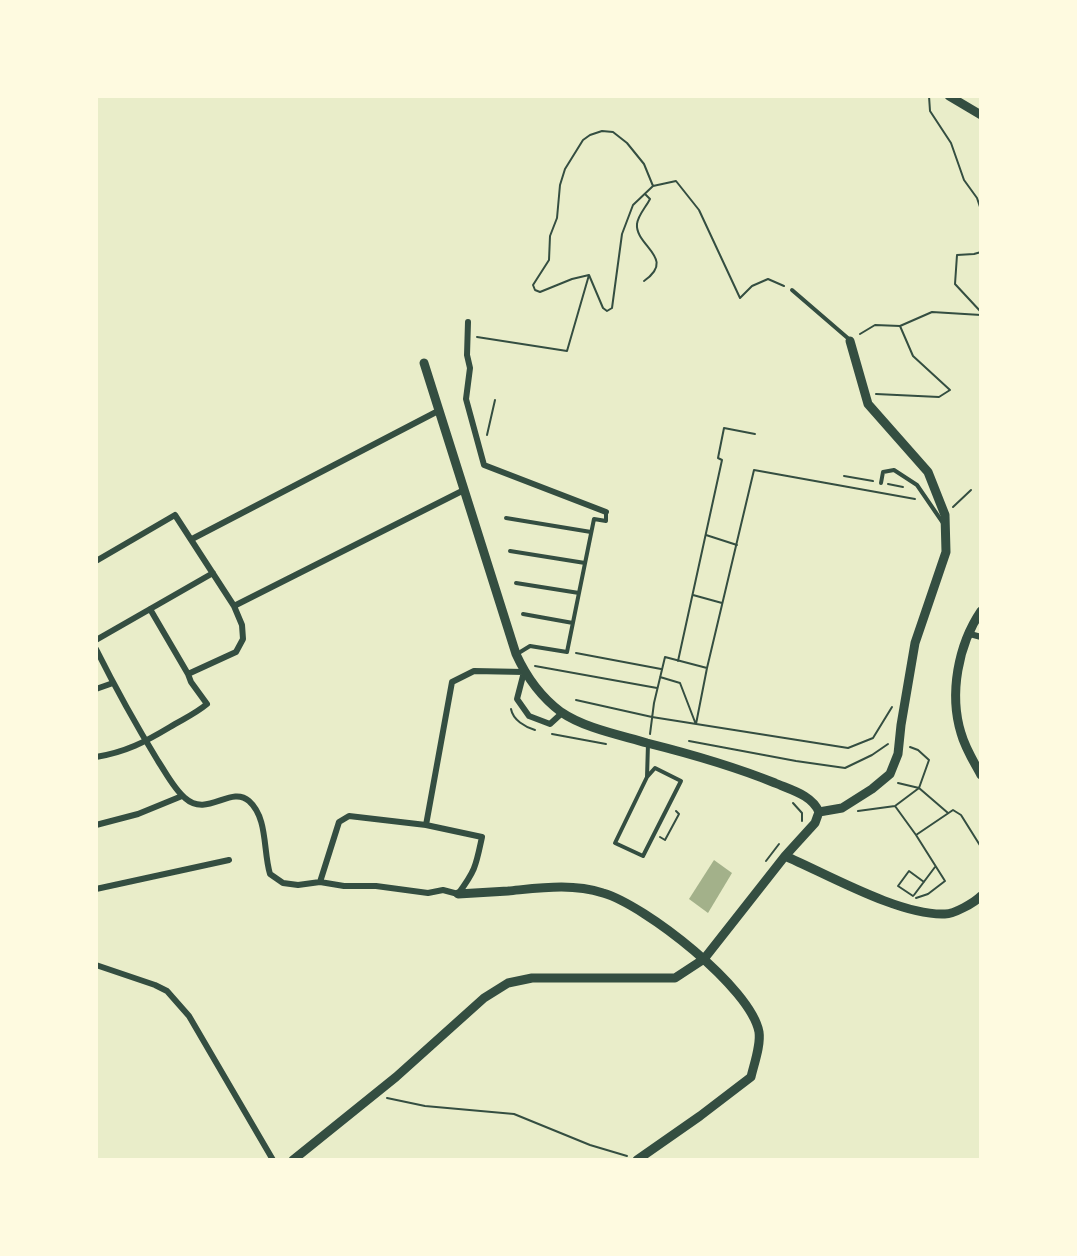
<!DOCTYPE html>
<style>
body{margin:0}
#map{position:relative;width:1077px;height:1256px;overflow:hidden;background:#e9edc9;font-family:"Playfair Display",serif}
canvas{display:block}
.frame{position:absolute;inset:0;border:98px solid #fefae0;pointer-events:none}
</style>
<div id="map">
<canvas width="1077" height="1256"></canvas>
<div class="frame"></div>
</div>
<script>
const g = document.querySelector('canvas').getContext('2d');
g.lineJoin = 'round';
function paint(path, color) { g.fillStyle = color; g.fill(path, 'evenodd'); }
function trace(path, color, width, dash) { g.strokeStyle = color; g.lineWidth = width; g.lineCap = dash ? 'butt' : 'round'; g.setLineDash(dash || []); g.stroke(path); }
const water = new Path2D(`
 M714 860 732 873 708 913 689 899Z`);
const path = new Path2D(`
 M929 96 930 111 951 143 964 180 977 198 981 210
 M981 252 974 254 957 255 955 284 981 312
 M589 275 572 279 540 292 535 290 533 285 549 260 550 236 557 218 560 185 565 169 583 140 590 135 602 131 613 132 627 143 644 164 653 186
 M644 281C677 258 635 246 637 224 638 215 646 207 650 199L645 194
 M900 326 932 312 981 315
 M860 334 875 325 900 326 913 356 950 390 939 397 876 394
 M477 337 567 351 589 275 603 308 607 311 612 308 622 234 633 205 653 186 676 181 699 210 740 298 752 286 768 279 784 286
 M487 435 495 400
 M844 476 873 481
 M888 484 903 487
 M953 507 971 490
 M706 535 737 545
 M693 595 722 603
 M576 653 661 669
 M678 661 722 460 718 458 724 428 755 434
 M535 666 657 688
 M660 677 680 683 695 722
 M576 700 652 717 848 748 873 738 892 707
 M511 709C513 720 525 727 535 730
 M696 724 707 668 754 470 915 499
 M552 734 606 744
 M650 734 654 703 665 657 707 668
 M689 741 796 761 845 768 872 755 888 744
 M898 783 919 788 929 760 918 750 910 747
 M793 803 802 813V821
 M895 806 916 835
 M858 811 895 806 919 788 948 813
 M660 837 665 840 679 814 676 811
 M766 861 779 844
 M914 895 935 867
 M913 896 898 886 909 871 924 882
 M916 898 928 894 945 881 916 835 953 810 961 815 981 847
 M387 1098 425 1106 514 1114 590 1145 627 1156`);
const service = new Path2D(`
 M792 290 850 340
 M881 483 883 472 894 470 917 485 943 523
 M506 518 591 532
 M510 551 585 563
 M516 583 579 593
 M523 614 573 623
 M517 654 530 646 567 652 594 519 606 521V512
 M647 777 655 768 681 781 643 856 615 843 647 777 648 744`);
const minor = new Path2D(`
 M468 322 467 355 470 368 466 399 484 465 606 512
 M192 539 440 410
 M96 561 175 515 234 606 242 625 243 639 236 652 188 674 191 682 207 704C195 714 183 719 170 727 145 742 126 752 96 757
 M234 606 464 490
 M150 609 188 674
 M970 634 981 637
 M96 640 213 573
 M96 649C115 687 136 725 158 761 166 773 174 789 185 798 207 818 231 785 249 801 268 818 263 851 270 874L283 883 298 885 320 882 344 886H376L428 893 443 890 458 894C476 870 476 865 482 837L426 825 349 816 339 822 320 882
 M96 689 113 683
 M96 825 138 814 182 796
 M426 825 452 682 474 671 524 672 517 699 529 716 550 724 562 713
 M96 889 229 860
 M96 965 155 985 167 991 189 1016 273 1160`);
const tertiary = new Path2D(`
 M949 96 981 115
 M981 611C958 645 949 694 961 733 965 748 974 762 981 775
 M819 812 842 808 872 789 890 774 898 754 901 725 915 643 946 552 945 515 928 472 868 404 850 341
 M785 856C827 874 900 916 945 914 954 914 974 903 981 896
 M458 894C475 893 492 892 508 891 540 888 572 883 603 893 645 905 751 988 759 1032 761 1045 754 1064 751 1077L700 1116 637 1160
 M293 1160 396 1077 484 998 508 983 532 978H675L704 959 785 856 815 823 819 812C812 795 791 790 775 783 733 766 691 754 647 743 620 735 584 728 561 712 541 697 526 676 516 654L424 363`);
paint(water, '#a3b18a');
trace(path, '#344e41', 2);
trace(service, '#344e41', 4);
trace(minor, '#344e41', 6);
trace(tertiary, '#344e41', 9);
</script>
